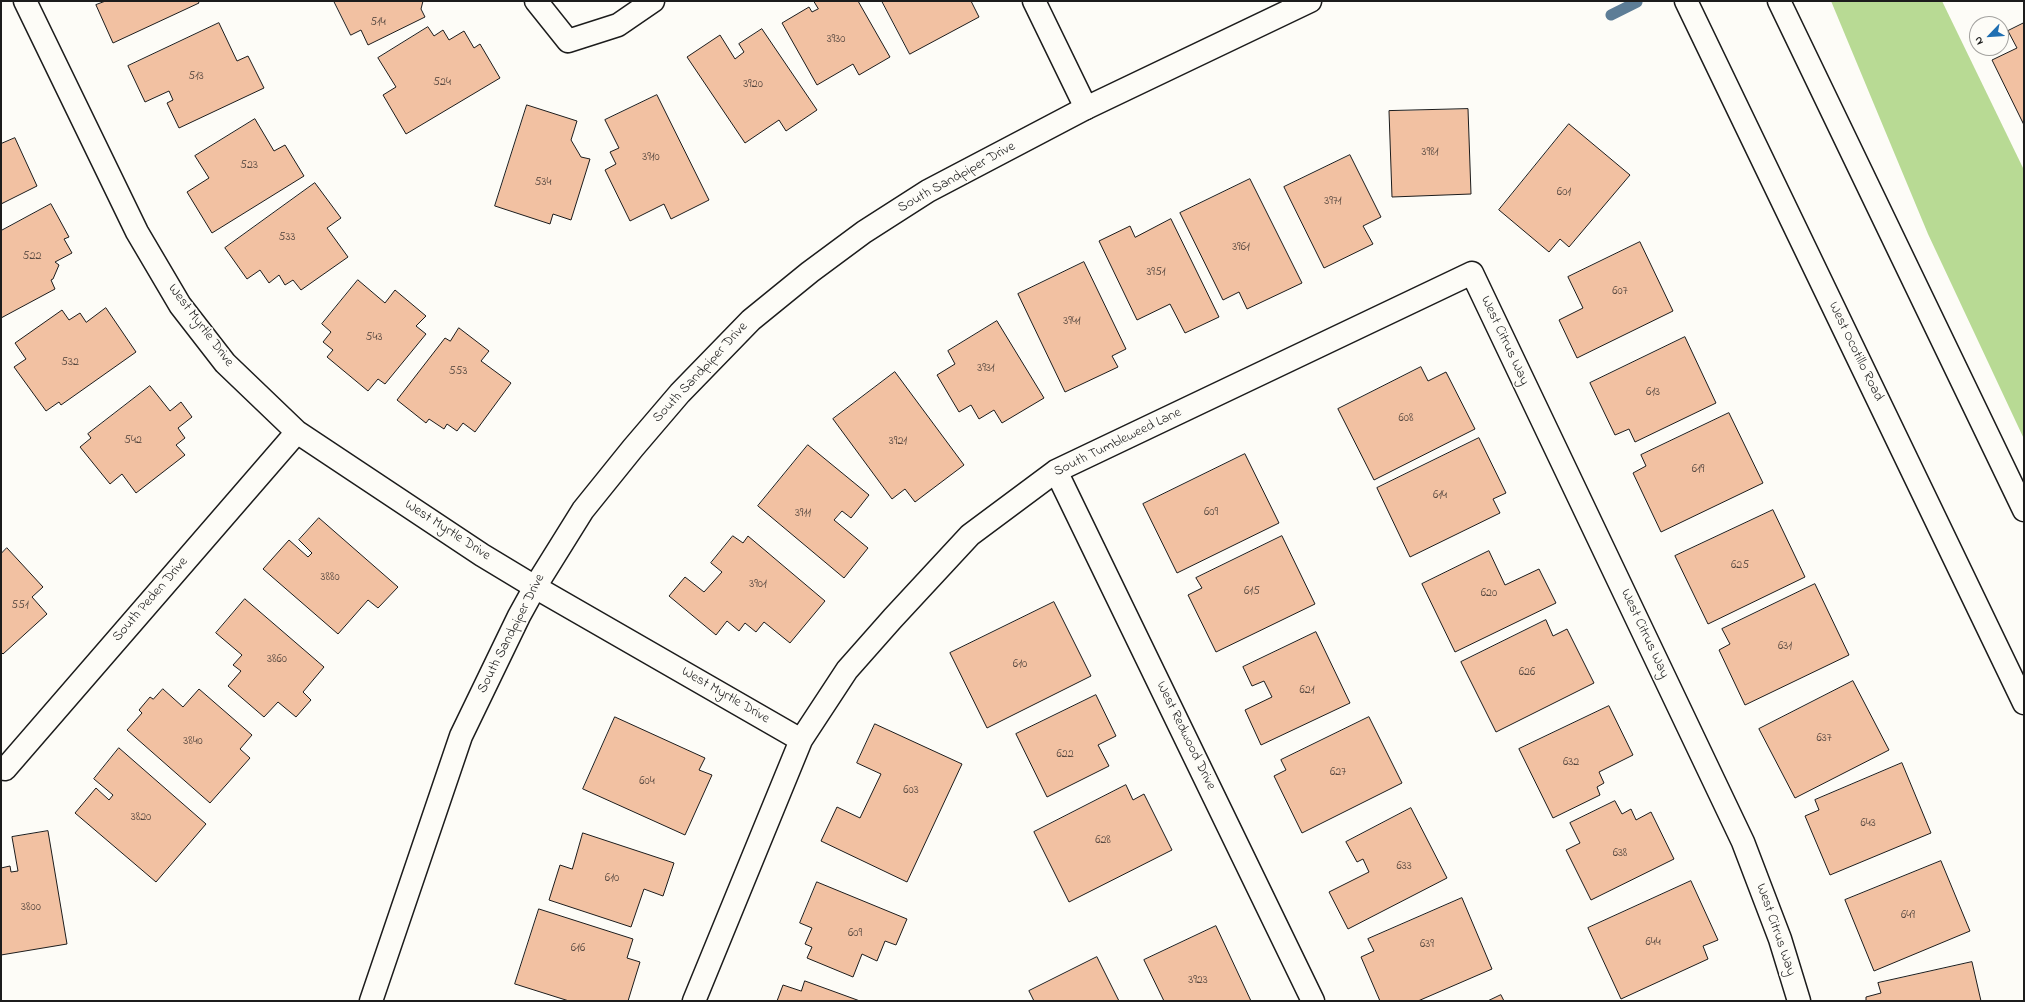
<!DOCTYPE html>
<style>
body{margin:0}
#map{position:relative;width:2025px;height:1002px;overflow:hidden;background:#fdfcf7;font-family:"Indie Flower",sans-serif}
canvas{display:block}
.frame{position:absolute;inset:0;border:2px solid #1c1c1c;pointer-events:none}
.north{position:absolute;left:1969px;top:16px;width:40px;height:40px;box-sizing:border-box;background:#fdfcf7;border:1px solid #a3a29f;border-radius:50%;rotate:245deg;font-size:11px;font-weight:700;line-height:16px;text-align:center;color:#1c1c1c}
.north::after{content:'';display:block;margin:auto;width:14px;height:18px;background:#1f6fb2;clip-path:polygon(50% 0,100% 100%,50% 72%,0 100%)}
</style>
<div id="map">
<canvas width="2025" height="1002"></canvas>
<div class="frame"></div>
<div class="north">N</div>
</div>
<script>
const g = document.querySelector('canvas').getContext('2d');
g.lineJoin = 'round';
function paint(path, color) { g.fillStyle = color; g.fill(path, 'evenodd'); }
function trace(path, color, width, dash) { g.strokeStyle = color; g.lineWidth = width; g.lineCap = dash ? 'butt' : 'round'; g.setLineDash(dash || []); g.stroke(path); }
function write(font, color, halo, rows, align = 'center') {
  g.font = font + ' "Indie Flower",sans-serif'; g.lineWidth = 3.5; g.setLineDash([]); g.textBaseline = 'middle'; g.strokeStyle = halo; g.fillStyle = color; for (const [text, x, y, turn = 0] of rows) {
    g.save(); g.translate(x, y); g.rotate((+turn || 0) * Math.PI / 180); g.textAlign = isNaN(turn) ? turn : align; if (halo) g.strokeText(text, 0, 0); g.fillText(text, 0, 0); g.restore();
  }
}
const green = new Path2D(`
 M1831 1H1942L2024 170V439L1928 234Z`);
const stream = new Path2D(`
 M1611 15 1637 2`);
const building = new Path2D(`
 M106 1H198L199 3 113 43 96 5Z
 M334 1H423L421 9 425 17 368 45 361 30 351 35Z
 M814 1H858L890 57 859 75 853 64 817 85 782 23 809 7 812 12 818 9Z
 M882 1H971L979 17 910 54Z
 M219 23 237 61 248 56 264 88 179 128 167 103 173 100 169 91 145 102 128 66Z
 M2024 23V125L1992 60 2017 48 2008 31Z
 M428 27 434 36 443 30 449 40 464 31 474 48 480 44 500 78 406 134 383 95 396 87 378 58Z
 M762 29 817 110 786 131 779 120 745 143 687 57 720 35 735 59 744 52 739 44Z
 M657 95 709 200 671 219 664 204 630 221 605 170 616 164 610 152 619 148 605 120Z
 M527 105 577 121 571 140 581 157 590 159 571 220 553 214 550 224 495 206Z
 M1468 109 1471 194 1392 197 1389 111Z
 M255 119 274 151 285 145 304 176 212 233 187 192 209 178 195 156Z
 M1569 124 1630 175 1569 247 1560 239 1549 252 1499 210Z
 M15 138 37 186 1 204V144Z
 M1350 155 1381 217 1363 226 1373 244 1324 268 1284 187Z
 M1250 179 1302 283 1247 309 1239 292 1223 300 1180 213Z
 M315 183 341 218 327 228 348 257 301 290 293 280 285 285 279 275 269 283 260 270 247 279 225 248Z
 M51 204 69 237 64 239 72 253 55 262 59 265 53 279 51 280 55 289 1 318V231Z
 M1171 219 1219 317 1185 333 1170 304 1137 320 1099 241 1130 226 1135 237Z
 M1640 242 1673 311 1577 358 1559 320 1583 308 1568 277Z
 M1084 262 1126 349 1112 356 1118 367 1065 392 1018 294Z
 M358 280 385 303 395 290 426 316 416 326 426 334 385 384 378 379 368 391 327 357 333 350 323 342 331 332 322 324Z
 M106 308 136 352 61 405 59 402 46 411 14 367 26 359 15 343 62 310 69 320 80 313 86 322Z
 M997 321 1044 398 1002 423 994 410 979 419 971 405 959 412 937 375 955 364 948 351Z
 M459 328 489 351 481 361 511 383 475 432 463 423 457 431 447 424 444 429 429 419 426 423 397 400 445 338 450 341Z
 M1685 337 1716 403 1635 442 1629 429 1615 435 1590 383Z
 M1421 367 1428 381 1446 372 1475 429 1374 480 1338 409Z
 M895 372 964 465 915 502 905 489 892 499 833 419Z
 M150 386 170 411 181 402 192 417 178 428 185 438 176 445 185 455 136 493 122 474 110 484 80 447 91 438 88 434Z
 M1729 413 1763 483 1661 532 1633 473 1646 466 1641 455Z
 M1479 438 1506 493 1493 499 1500 513 1410 557 1377 488Z
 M808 445 869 495 851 518 842 511 834 520 868 548 844 578 758 506Z
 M1245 454 1279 523 1177 573 1143 504Z
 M1773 510 1805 577 1708 624 1675 556Z
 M319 518 398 587 378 608 368 600 338 634 263 569 289 540 308 557 312 553 299 540Z
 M733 536 743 543 748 536 825 601 790 643 764 622 756 632 745 623 739 631 727 621 716 635 669 596 685 577 704 592 722 572 711 563Z
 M1282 536 1315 604 1216 652 1188 595 1202 588 1196 578Z
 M7 548 43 587 32 597 47 614 3 654 1 652V554Z
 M1489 551 1505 585 1539 569 1556 603 1455 652 1422 584Z
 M1815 584 1849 655 1745 705 1719 650 1730 644 1722 629Z
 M245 599 324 667 303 692 311 700 296 717 278 702 264 717 228 686 241 671 233 665 242 655 216 633Z
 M1054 602 1091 676 987 728 950 653Z
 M1546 620 1553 636 1567 629 1594 683 1496 732 1461 662Z
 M1316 632 1350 703 1261 745 1245 710 1272 697 1264 681 1252 686 1243 667Z
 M1853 681 1889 750 1795 798 1759 729Z
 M163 689 183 707 199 689 252 735 240 749 250 758 210 803 127 730 142 713 139 710 150 697 153 699Z
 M1096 695 1116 736 1098 745 1109 766 1047 797 1016 734Z
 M1609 706 1633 755 1599 772 1604 783 1597 787 1600 795 1553 818 1519 749Z
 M615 717 705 758 699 770 712 775 685 835 583 789Z
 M1369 717 1402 783 1302 833 1274 776 1286 770 1281 760Z
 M875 724 962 764 907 882 821 841 837 807 860 818 881 774 857 763Z
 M119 748 206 824 156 882 75 813 96 788 109 800 113 795 94 779Z
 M1902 763 1931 833 1830 875 1805 816 1819 810 1815 800Z
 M1126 785 1133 800 1144 794 1172 850 1069 902 1034 832Z
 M1615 801 1622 814 1631 809 1636 820 1651 812 1674 859 1591 900 1566 850 1580 843 1570 823Z
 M1411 808 1447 878 1348 929 1329 892 1369 872 1363 859 1357 862 1346 842Z
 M48 831 67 944 1 955V868L10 866 11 872 18 871 12 837Z
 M583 833 674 863 663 896 644 889 631 927 549 900 560 865 572 869Z
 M1941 861 1970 931 1874 971 1845 900Z
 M1691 881 1718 940 1703 946 1708 959 1621 999 1588 928Z
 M817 882 907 919 896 945 885 941 877 961 862 954 853 977 807 958 812 947 805 944 812 928 800 923Z
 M1462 898 1492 969 1418 1001H1380L1361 957 1374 951 1368 939Z
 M539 909 633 939 627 958 640 962 628 1001H569L515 984Z
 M1216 926 1251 1001H1164L1144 960Z
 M1097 957 1119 1001H1034L1029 991Z
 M1972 962 1981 1001H1866V997L1881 993 1878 983Z
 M805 981 860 1001H777L783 985 801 991Z
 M1501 995 1504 1001H1488Z`);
const street = new Path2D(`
 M25 1 137 232 180 305 225 363 297 432 482 555 535 587 801 740
 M536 1 568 41 618 25 653 1
 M1034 1 1086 108
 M1056 471 1313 1001
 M1 767 5 769 297 432
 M694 1001 801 740 847 670 893 618 970 535 1056 471 1472 273 1743 842 1780 939 1799 1001`);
const secondary = new Path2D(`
 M1686 1 2024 703
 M1779 1 2024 510
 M371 1001 461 736 519 616 535 587 583 510 633 448 680 393 751 320 810 272 864 232 928 191 1086 108 1310 1`);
const numberNames = [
 ["514",378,23],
 ["3930",836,40],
 ["513",196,77],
 ["524",442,83],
 ["3920",753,85],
 ["3981",1430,153],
 ["3910",651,158],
 ["523",249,166],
 ["534",543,183],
 ["601",1564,193],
 ["3971",1333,202],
 ["533",287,238],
 ["3961",1241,248],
 ["522",32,257],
 ["3951",1156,273],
 ["607",1620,292],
 ["3941",1072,322],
 ["543",374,338],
 ["532",70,363],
 ["3931",986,369],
 ["553",458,372],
 ["613",1653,393],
 ["608",1406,419],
 ["542",133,441],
 ["3921",898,442],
 ["619",1698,470],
 ["614",1440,496],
 ["609",1211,513],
 ["3911",803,514],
 ["625",1740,566],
 ["3880",330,578],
 ["3901",758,585],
 ["615",1252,592],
 ["620",1489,594],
 ["551",20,606],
 ["631",1785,647],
 ["3860",277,660],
 ["610",1020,665],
 ["626",1527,673],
 ["621",1307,691],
 ["637",1824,739],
 ["3840",193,742],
 ["622",1065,755],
 ["632",1571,763],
 ["627",1338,773],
 ["604",647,782],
 ["603",911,791],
 ["3820",141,818],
 ["643",1868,824],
 ["628",1103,841],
 ["638",1620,854],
 ["633",1404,867],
 ["610",612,879],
 ["3800",31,908],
 ["649",1908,916],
 ["609",855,934],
 ["644",1653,943],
 ["639",1427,945],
 ["616",578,949],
 ["3923",1198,981]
];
const streetNames = [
 ["South Sandpiper Drive",957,178,-29],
 ["West Myrtle Drive",200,326,53],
 ["West Citrus Way",1504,341,65],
 ["West Ocotillo Road",1855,352,64],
 ["South Sandpiper Drive",701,373,-47],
 ["South Tumbleweed Lane",1118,443,-26],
 ["West Myrtle Drive",447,531,33],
 ["South Peden Drive",151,600,-49],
 ["South Sandpiper Drive",512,634,-63],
 ["West Citrus Way",1644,634,65],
 ["West Myrtle Drive",725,696,30],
 ["West Redwood Drive",1185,736,64],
 ["West Citrus Way",1775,930,71]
];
paint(green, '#b8da94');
trace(stream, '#5d7d96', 11);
paint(building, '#f2c1a2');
trace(building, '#1c1c1c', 1);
trace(street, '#1c1c1c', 25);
trace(secondary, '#1c1c1c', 25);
trace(street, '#fdfcf7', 22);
trace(secondary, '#fdfcf7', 22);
write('12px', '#52453e', null, numberNames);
write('14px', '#1c1c1c', '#fdfcf7', streetNames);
</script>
